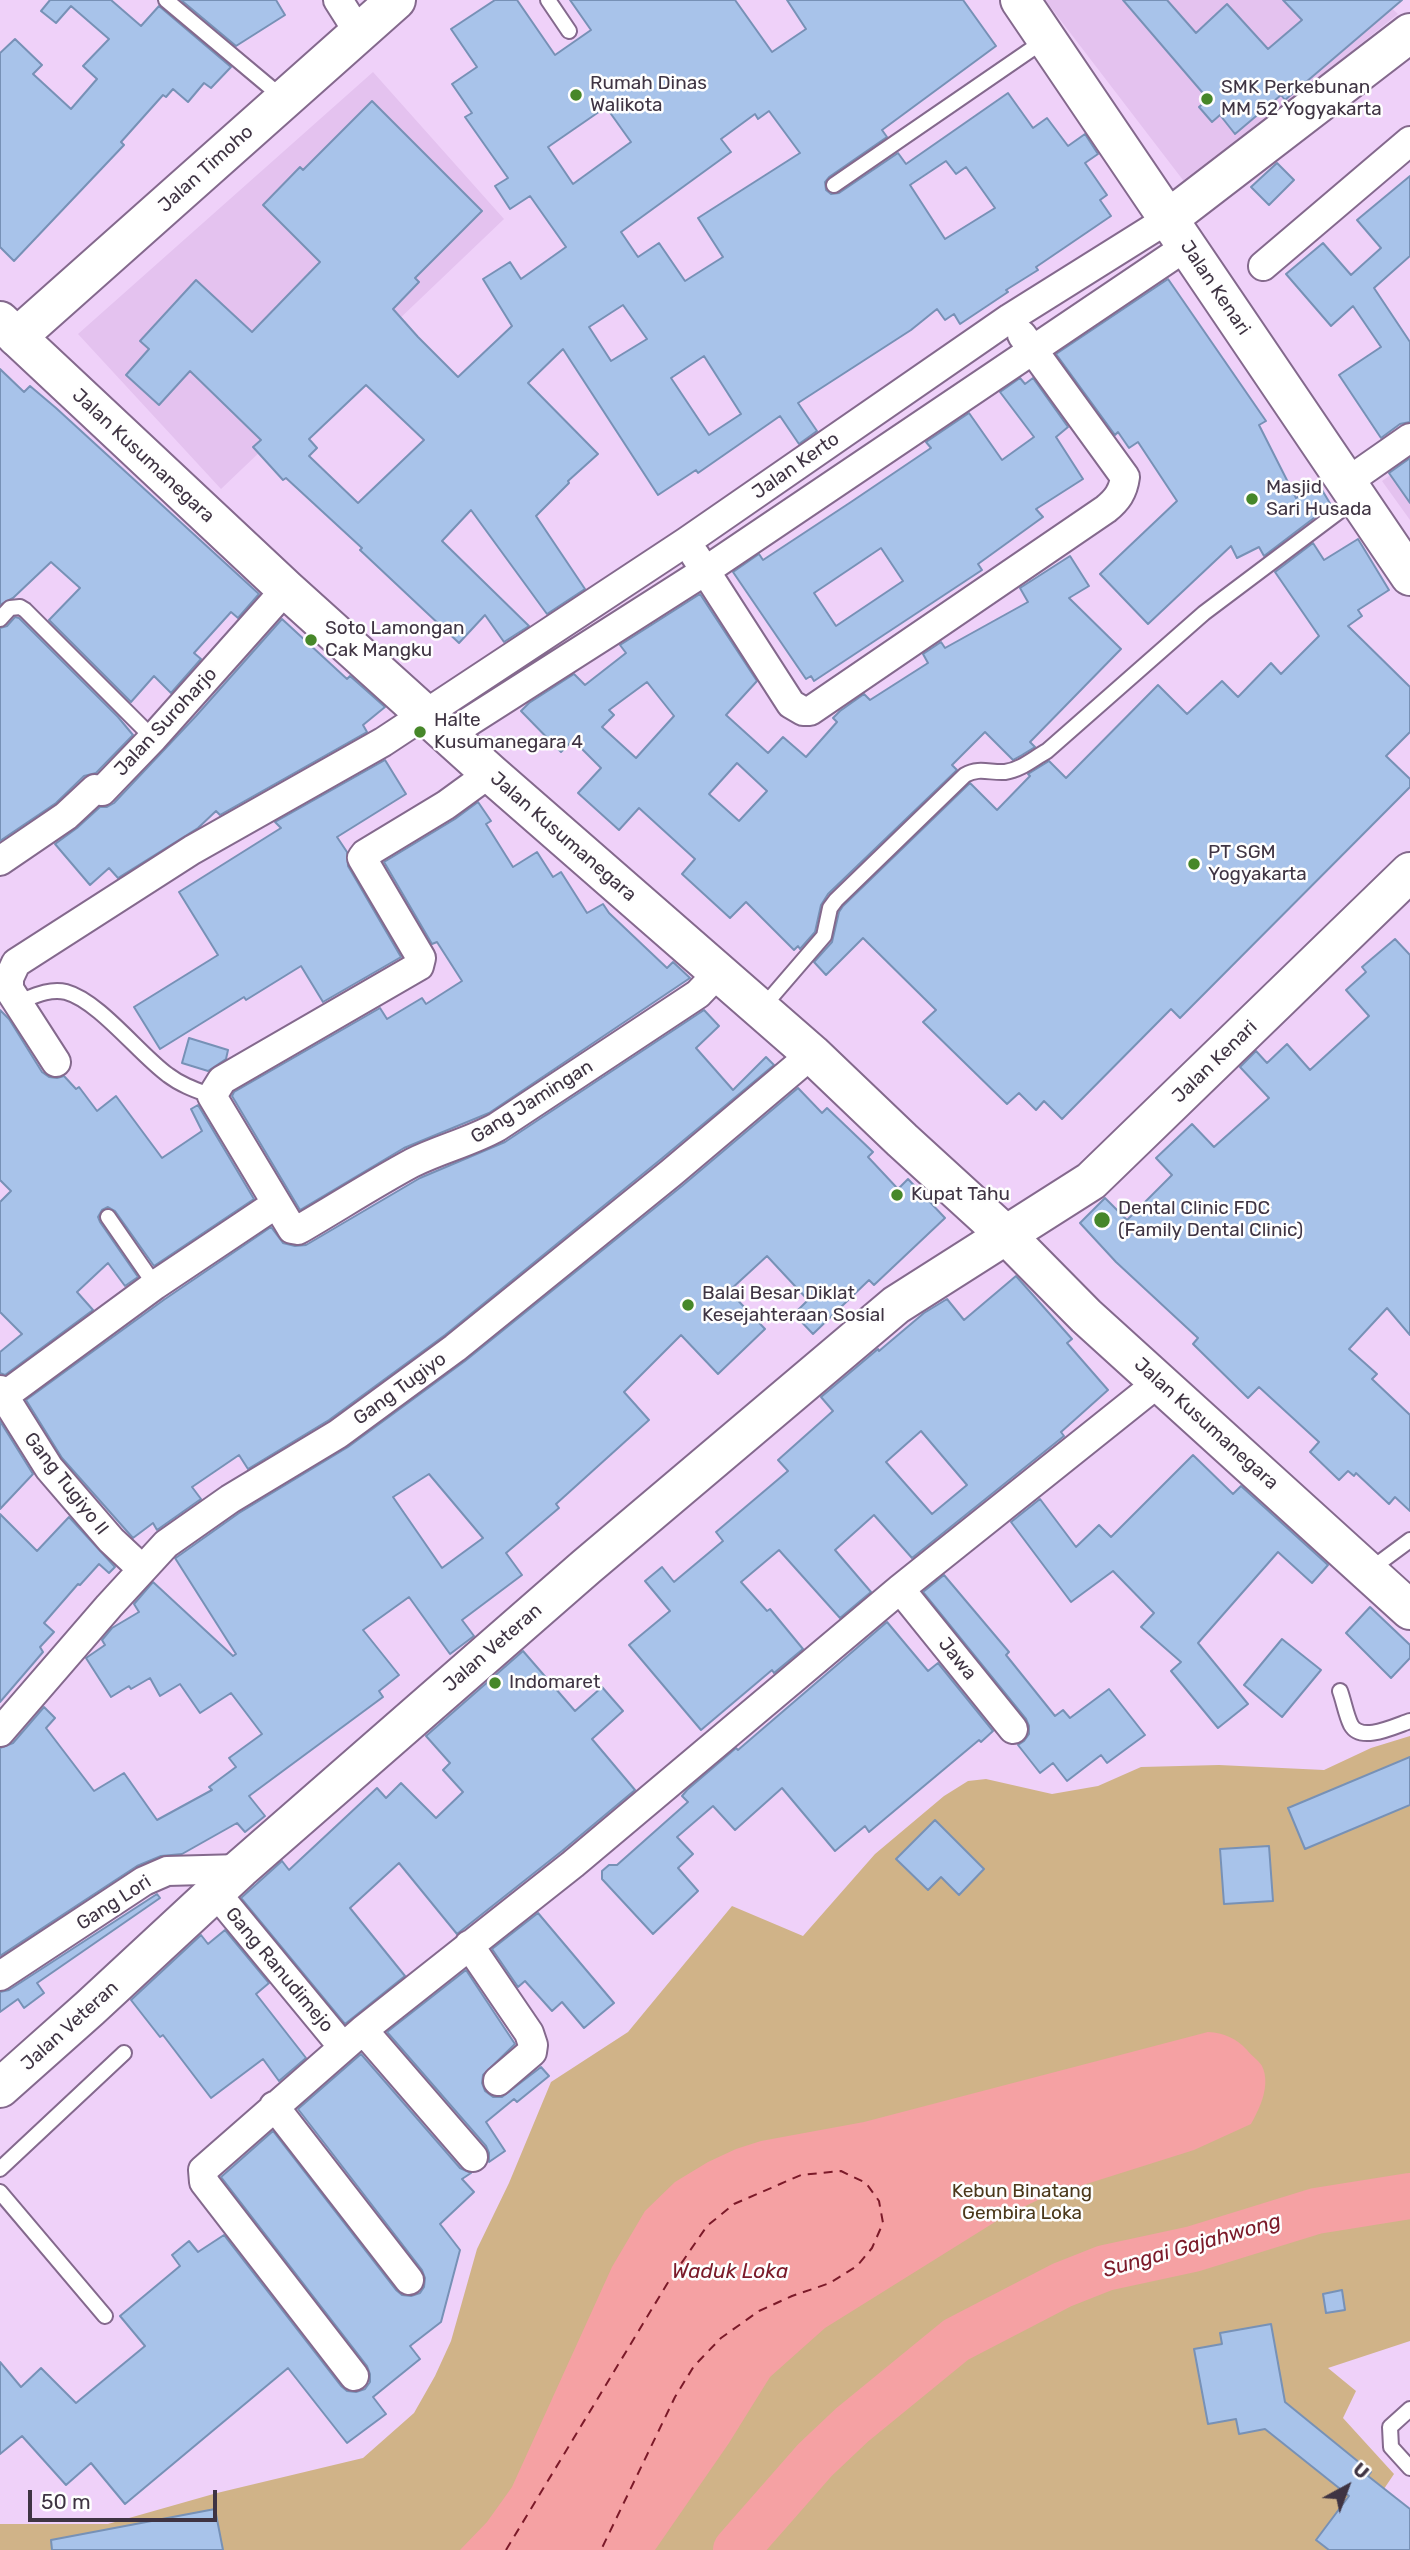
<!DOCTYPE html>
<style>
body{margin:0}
#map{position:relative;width:1410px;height:2550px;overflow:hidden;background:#efd1f9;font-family:Rubik,sans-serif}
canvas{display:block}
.north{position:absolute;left:1312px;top:2452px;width:70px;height:70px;-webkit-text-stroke:5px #fefefe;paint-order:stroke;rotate:41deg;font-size:19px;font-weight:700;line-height:28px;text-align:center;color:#3f3443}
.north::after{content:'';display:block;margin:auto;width:24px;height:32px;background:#3f3443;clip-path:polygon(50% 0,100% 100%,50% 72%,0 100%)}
.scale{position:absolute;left:28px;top:2490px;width:189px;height:32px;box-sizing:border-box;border:4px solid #3f3443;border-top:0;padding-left:9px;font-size:21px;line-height:24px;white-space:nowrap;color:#3f3443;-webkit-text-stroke:5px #fefefe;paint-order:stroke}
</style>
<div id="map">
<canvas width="1410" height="2550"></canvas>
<div class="north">U</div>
<div class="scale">50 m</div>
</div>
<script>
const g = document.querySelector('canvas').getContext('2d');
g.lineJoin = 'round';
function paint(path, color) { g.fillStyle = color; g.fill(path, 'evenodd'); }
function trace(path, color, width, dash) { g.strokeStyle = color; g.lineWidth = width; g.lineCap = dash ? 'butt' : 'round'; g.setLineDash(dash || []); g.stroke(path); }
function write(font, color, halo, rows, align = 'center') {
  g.font = font + ' Rubik,sans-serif'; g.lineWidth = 5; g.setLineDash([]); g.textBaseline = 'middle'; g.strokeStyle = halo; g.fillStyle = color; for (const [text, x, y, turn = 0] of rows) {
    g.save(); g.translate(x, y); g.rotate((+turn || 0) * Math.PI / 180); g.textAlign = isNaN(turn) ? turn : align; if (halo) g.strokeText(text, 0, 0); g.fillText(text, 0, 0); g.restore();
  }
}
const built = new Path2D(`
 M1045 0H1383L1398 14 1186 184Z
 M373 72 504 219 221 489 78 334Z
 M1410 461V520L1382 481Z`);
const green = new Path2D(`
 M1410 1736V2341L1328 2368 1356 2391 1343 2418 1394 2474 1343 2550H0V2524H108L217 2493 363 2458 414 2413 435 2376 451 2341 477 2249 509 2183 551 2082 628 2032 732 1906 803 1936 875 1854 944 1796 968 1781 986 1779 1052 1794 1098 1786 1141 1767 1219 1765 1324 1770 1371 1748Z`);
const water = new Path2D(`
 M1208 2032C1224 2033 1236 2038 1247 2050 1251 2055 1259 2061 1262 2066 1271 2085 1260 2108 1251 2124L1194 2150 1042 2198 1003 2217 825 2328 770 2377 729 2443 655 2550H460L487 2522 512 2487 612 2267 645 2211 675 2182 708 2162 736 2149 761 2141 864 2122Z`);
const river = new Path2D(`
 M736 2550 815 2460 852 2425 956 2340 1062 2285 1105 2268 1193 2249 1316 2211 1410 2196`);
const ferry = new Path2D(`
 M506 2550 667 2284 707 2226 734 2204 801 2175 841 2171 866 2183 879 2201 883 2223 872 2248 857 2266 830 2283 792 2296 759 2311 721 2338 694 2366 675 2397 601 2550`);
const building = new Path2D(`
 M50 0H111L141 26 159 6 231 67 211 88 204 83 188 102 173 89 166 97 163 95 121 142 124 145 14 261 0 247V53L15 39 42 65 33 74 71 109 97 79 83 66 109 39 71 6 56 23 41 11Z
 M181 0H276L285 15 236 46Z
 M495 0H517L555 55 591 30 570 0H735L772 52 806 29 787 0H963L996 46 882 130 887 137 829 177 825 182 826 190 831 194 839 193 898 153 906 164 1008 93 1033 128 1047 118 1068 146 1085 134 1098 154 1085 163 1107 195 1100 200 1111 216 1036 267 1038 270 1006 290 1008 292 960 324 954 314 945 320 937 309 911 330 798 403 817 431 799 444 780 416 698 473 696 470 658 495 563 349 528 383 598 454 568 481 569 483 536 516 585 589 547 614 471 510 442 541 529 626 504 642 485 615 459 643 360 550 362 548 286 478 283 480 253 447 261 440 190 371 159 405 126 375 149 349 140 341 196 280 252 332 320 262 263 205 300 167 303 170 372 101 482 211 415 278 419 282 393 309 418 337 458 377 512 326 483 279 510 262 521 279 566 247 530 196 510 209 495 186 508 178 465 117 472 113 452 84 477 67 451 29ZM606 107 631 142 573 184 548 147ZM769 111 800 153 698 218 723 257 685 281 659 243 638 257 621 232 731 152 721 139 755 114 758 119ZM946 161 956 174 966 167 995 208 945 239 910 185ZM623 305 647 339 611 361 589 327ZM704 356 741 414 709 435 671 378ZM366 385 424 440 358 503 309 456 317 448 309 439Z
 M1123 0H1167L1196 33 1227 4 1268 49 1302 20 1283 0H1402L1285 100 1281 95 1235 134 1220 115 1212 122 1199 107 1208 99Z
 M1277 163 1294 180 1269 205 1251 187Z
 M1410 176V256L1374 288 1410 342V422L1400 424 1381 438 1339 375 1381 347 1353 306 1331 326 1286 274 1323 243 1351 275 1381 248 1357 220Z
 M1168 279 1266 421 1259 425 1296 498 1319 485 1331 505 1264 556 1259 547 1237 558 1231 546 1148 624 1100 574 1177 501 1138 442 1129 448 1118 432 1115 435 1056 354Z
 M0 369 24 392 30 386 56 408 259 594 238 618 231 612 194 653 201 659 171 693 154 676 131 702 49 620 80 588 51 562 13 598 0 605Z
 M1020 378 1025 384 1033 378 1068 427 1056 437 1083 479 1036 509 1043 517 978 564 982 570 814 681 811 676 806 679 733 572 759 554 763 560 851 502 931 448 926 442 969 413 1002 460 1034 437 1000 392ZM881 548 903 581 836 626 814 593Z
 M1410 458V503L1389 473Z
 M1358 539 1389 590 1358 610 1362 616 1348 626 1410 687V732L1386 756 1410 779V787L1180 1018 1171 1009 1062 1119 1044 1101 1036 1110 1019 1093 1007 1104 923 1022 936 1010 863 938 826 975 814 962 832 942 839 912 843 906 970 783 997 810 1030 776 1028 774 1049 761 1066 778 1158 685 1187 714 1222 681 1238 697 1271 663 1281 674 1319 636 1275 572 1313 543 1324 560Z
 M1070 556 1089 586 1069 598 1121 649 1030 742 1035 747 1022 755 1013 760 985 732 952 765 957 770 828 894 821 905 815 932 800 949 798 946 794 950 746 902 730 918 682 874 695 859 639 808 619 830 578 793 601 768 573 740 561 752 521 711 529 703 574 674 585 685 626 653 620 645 700 594 757 681 726 715 768 753 783 737 806 757 837 722 833 718 840 711 864 694 870 700 928 663 923 654 941 642 945 648 1028 602 1020 588ZM647 682 674 716 636 758 602 727 614 715 609 710ZM737 763 767 791 739 821 709 794Z
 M15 617 19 618 118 717 133 735 96 773 84 776 56 803 0 841V628L7 626Z
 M282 619 347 679 350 676 385 707 363 725 367 732 220 815 216 811 198 828 118 878 109 868 90 885 55 844 77 828 100 807H107L114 803 196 716Z
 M385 760 406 794 337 837 347 852 348 866 401 957 323 1002 301 966 246 1000 244 997 160 1049 134 1007 218 955 179 892 281 828 275 822Z
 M478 802 491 821 486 824 513 867 537 852 553 877 561 872 587 913 603 904 609 913 667 968 673 962 690 978 489 1113 404 1148 300 1210 232 1096 234 1092 380 1008 387 1019 422 998 426 1004 462 981 437 942 432 944 384 862 455 819Z
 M1395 939 1410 955V1335L1387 1308 1349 1349 1377 1374 1372 1379 1410 1415V1511L1395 1497 1389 1504 1356 1473 1354 1476 1348 1471 1339 1480 1310 1452 1319 1442 1259 1387 1248 1398 1193 1344 1198 1338 1116 1262 1080 1223 1105 1198 1127 1220 1172 1175 1156 1158 1192 1124 1214 1147 1269 1098 1240 1067 1256 1051 1267 1063 1287 1044 1310 1070 1369 1016 1346 990 1366 972 1362 967Z
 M0 1010 9 1019 42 1072 49 1077 57 1078 64 1076 76 1089 79 1087 97 1111 116 1096 162 1158 202 1131 191 1109 198 1105 254 1199 154 1266 115 1211 108 1207 102 1210 98 1217 100 1222 138 1277 125 1286 108 1263 77 1292 93 1310 5 1375 0 1373V1352L22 1334 0 1312V1202L11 1191 0 1180Z
 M704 1010 719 1026 696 1048 733 1090 766 1057 774 1065 660 1160 445 1335 329 1420 248 1469 239 1455 192 1487 201 1499 157 1530 153 1523 133 1538 62 1458 26 1400 165 1299 271 1227 283 1243 295 1246 306 1245 420 1178 505 1142Z
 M189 1038 228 1050 226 1059 208 1071 182 1063Z
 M798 1088 822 1113 827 1108 873 1152 868 1157 898 1189 908 1179 945 1218 874 1285 869 1280 813 1334 794 1314 808 1300 767 1256 729 1291 765 1329 718 1374 681 1335 624 1392 649 1420 556 1504 559 1508 506 1553 522 1575 462 1620 474 1636 450 1654 409 1597 363 1630 399 1675 379 1691 383 1697 249 1796 265 1816 245 1832 237 1823 182 1854 161 1856 137 1866 0 1956V1748L13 1743 44 1707 55 1718 46 1728 94 1791 124 1773 157 1820 212 1790 209 1787 236 1767 229 1758 262 1734 231 1693 200 1713 180 1684 160 1696 150 1678 131 1689 129 1686 111 1697 86 1658 105 1645 102 1640 112 1628 139 1612 134 1604 153 1582 233 1656 236 1654 175 1558 177 1557 239 1513 348 1447 465 1361 682 1186ZM429 1474 483 1538 442 1568 393 1497Z
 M1016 1276 1072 1339 1067 1343 1108 1390 1061 1432 1064 1436 912 1558 874 1515 835 1550 871 1592 840 1618 779 1550 741 1582 767 1611 770 1609 803 1649 774 1673 772 1670 701 1730 629 1645 670 1611 645 1581 662 1567 674 1582 723 1541 716 1532 788 1471 778 1460 833 1411 821 1397 878 1349 879 1351 924 1313 947 1299 964 1320ZM921 1431 967 1485 932 1514 886 1462Z
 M0 1421 33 1474 0 1509Z
 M1193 1455 1233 1494 1241 1486 1328 1565 1312 1583 1278 1552 1198 1643 1248 1704 1218 1728 1171 1671 1181 1662 1141 1627 1154 1613 1113 1571 1071 1602 1011 1522 1040 1499 1076 1547 1099 1525 1111 1537Z
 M0 1514 37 1551 69 1517 115 1567 109 1573 99 1564 80 1585 78 1584 44 1623 54 1632 40 1647 43 1652 0 1702Z
 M944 1575 1009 1652 1006 1655 1055 1716 1063 1710 1070 1718 1109 1689 1145 1735 1107 1763 1101 1755 1067 1781 1053 1763 1040 1773 1018 1745 1024 1741 1029 1734V1726L1026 1719 923 1592Z
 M1370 1607 1410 1645V1658L1391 1678 1346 1633Z
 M887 1622 928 1671 938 1663 993 1731 981 1742 979 1740 869 1832 865 1826 835 1851 782 1788 735 1830 713 1806 677 1837 693 1854 678 1868 698 1891 653 1934 602 1879V1871L609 1865H617L688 1802 682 1796 687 1790 736 1748 738 1750Z
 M1282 1639 1321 1670 1282 1717 1244 1685Z
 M523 1651 575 1711 602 1687 623 1711 592 1739 635 1790 562 1851 457 1934 399 1863 350 1908 405 1976 345 2024 241 1898 282 1861 289 1870 377 1788 386 1798 401 1783 436 1818 463 1792 443 1770 450 1763 426 1736Z
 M1410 1757V1805L1305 1849 1288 1808Z
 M935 1820 984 1869 959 1895 941 1877 928 1890 896 1859Z
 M1269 1846 1273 1901 1224 1904 1220 1849Z
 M157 1894 160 1898 37 1983 44 1993 24 2008 18 1999 0 2012V1992L9 1990Z
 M538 1913 614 2003 584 2028 562 2002 552 2011 525 1981 518 1987 492 1949Z
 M225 1930 269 1983 256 1994 306 2058 279 2081 263 2059 211 2098 163 2035 160 2037 131 2000 201 1935 208 1944Z
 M466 1970 515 2044 483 2075 482 2083 485 2091 493 2097H502L541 2067 549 2076 517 2102 514 2099 486 2122 505 2151 489 2162V2153L486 2146 387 2032Z
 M361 2054 460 2168 471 2173 462 2179 474 2192 440 2224 460 2250 441 2322 410 2346 420 2359 373 2397 386 2414 347 2443 288 2368 125 2504 91 2463 66 2485 22 2436 0 2454V2362L21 2387 41 2368 76 2403 145 2346 120 2316 180 2266 172 2255 189 2241 198 2252 224 2235 341 2386 347 2391 356 2392 365 2389 370 2382V2374L367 2366 221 2177 273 2131 396 2290 402 2295 411 2296 420 2293 424 2287 425 2278 422 2270 298 2109Z
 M1342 2290 1345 2310 1326 2313 1323 2294Z
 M1271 2324 1285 2402 1371 2472 1368 2476 1410 2509V2550H1329L1316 2540 1349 2496 1265 2429 1239 2434 1236 2419 1208 2424 1194 2349 1222 2344 1220 2333Z
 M215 2509 223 2550H52L51 2540Z`);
const lane = new Path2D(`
 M166 0 283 98
 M548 0 569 31
 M834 185 1045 40
 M0 619 10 608 20 607 25 610 153 738
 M19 1002C34 996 50 988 66 992 99 1001 139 1054 168 1075 181 1085 196 1090 212 1096
 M762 1008 824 936 830 908 836 900 965 775C979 767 990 773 1005 772 1021 770 1034 758 1047 751L1204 613 1357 498
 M108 1217 155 1285
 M1379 1563 1410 1540
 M1340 1691C1344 1702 1346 1715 1351 1725 1361 1743 1395 1726 1410 1721
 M0 2169 124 2053
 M0 2192 105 2316
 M1410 2409 1390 2427 1391 2447 1410 2468`);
const street = new Path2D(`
 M338 0 359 33
 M1263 266 1410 141
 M1347 482 1410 438
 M695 555 791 704 803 711H810L1106 509C1117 500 1123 492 1125 477L1022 335
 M448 735 705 571 1187 246
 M490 773 446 805 365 854 362 858 421 958 419 966 222 1080 212 1096 292 1229 298 1230C336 1208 373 1184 412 1163 440 1149 470 1142 497 1127L698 994 719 972
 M0 861 66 816 95 789 102 791 153 738 286 589
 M56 1062 9 989V978L16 963 192 850 383 742 686 542 1010 318 1168 219
 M0 1390 49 1468 111 1540 142 1569
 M4 1396 155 1285 276 1204
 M900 1589 1013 1729
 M0 1732 109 1606 166 1544 230 1499 338 1434 455 1348 671 1173 812 1054
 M216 1893 343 2047
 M469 1945 529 2033 533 2045 532 2052 498 2081
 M0 1976 144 1881 167 1871 240 1869
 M363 2030 473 2157
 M274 2106 409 2280
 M354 2376 204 2182 203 2170 363 2030 573 1864 900 1589 1159 1382`);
const secondary = new Path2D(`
 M1020 0 1410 576
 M1168 219 1410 33
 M17 337 396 0
 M0 2088 90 2008 240 1869 586 1567 896 1305 1091 1181 1410 872`);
const primary = new Path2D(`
 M0 321 286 589 490 773 812 1054 902 1140 1006 1235 1086 1316 1410 1610`);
const markers = [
 [576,95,7,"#468729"],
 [1207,99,7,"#468729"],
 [1252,499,7,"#468729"],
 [311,640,7,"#468729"],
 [420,732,7,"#468729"],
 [1194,864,7,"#468729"],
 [897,1195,7,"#468729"],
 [1102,1220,9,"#468729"],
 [688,1305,7,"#468729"],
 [495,1683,7,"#468729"]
];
const poiNames = [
 ["Rumah Dinas",590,84],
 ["Walikota",590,106],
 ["SMK Perkebunan",1221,88],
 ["MM 52 Yogyakarta",1221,110],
 ["Masjid",1266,488],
 ["Sari Husada",1266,510],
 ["Soto Lamongan",325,629],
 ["Cak Mangku",325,651],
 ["Halte",434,721],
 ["Kusumanegara 4",434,743],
 ["PT SGM",1208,853],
 ["Yogyakarta",1208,875],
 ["Kupat Tahu",911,1195],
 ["Dental Clinic FDC",1118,1209],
 ["(Family Dental Clinic)",1118,1231],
 ["Balai Besar Diklat",702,1294],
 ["Kesejahteraan Sosial",702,1316],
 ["Indomaret",509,1683]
];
const streetNames = [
 ["Jalan Timoho",206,169,-42],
 ["Jalan Kenari",1215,288,56],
 ["Jalan Kusumanegara",143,456,43],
 ["Jalan Kerto",796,466,-35],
 ["Jalan Suroharjo",166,722,-47],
 ["Jalan Kusumanegara",563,837,41],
 ["Jalan Kenari",1215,1062,-44],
 ["Gang Jamingan",532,1102,-32],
 ["Gang Tugiyo",400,1389,-36],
 ["Jalan Kusumanegara",1206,1424,42],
 ["Gang Tugiyo II",66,1484,52],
 ["Jalan Veteran",493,1648,-41],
 ["Jawa",957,1659,51],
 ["Gang Lori",114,1903,-33],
 ["Gang Ranudimejo",279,1970,50],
 ["Jalan Veteran",70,2026,-42]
];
const parkNames = [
 ["Kebun Binatang",1022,2192],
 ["Gembira Loka",1022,2214]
];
const waterNames = [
 ["Sungai Gajahwong",1192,2246,-16],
 ["Waduk Loka",730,2272]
];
paint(built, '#e4c2ef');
paint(green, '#d0b388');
paint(water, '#f5a1a3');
trace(river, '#f5a1a3', 46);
trace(ferry, '#7b1a29', 2, [9, 7]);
paint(building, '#a8c3ea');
trace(building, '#7791b6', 2);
trace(lane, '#84698d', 18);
trace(street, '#84698d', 32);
trace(secondary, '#84698d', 42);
trace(primary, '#84698d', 42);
trace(lane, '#fff', 14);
trace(street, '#fff', 28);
trace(secondary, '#fff', 38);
trace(primary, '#fff', 38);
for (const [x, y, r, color] of markers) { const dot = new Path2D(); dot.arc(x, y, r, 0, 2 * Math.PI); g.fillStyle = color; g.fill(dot); trace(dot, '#fefefe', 2.5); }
write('19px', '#3f3443', '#fefefe', poiNames, 'left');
write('19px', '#3f3443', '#fefefe', streetNames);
write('19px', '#4b381a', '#fefefe', parkNames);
write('italic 21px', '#7b1a29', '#fefefe', waterNames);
</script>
